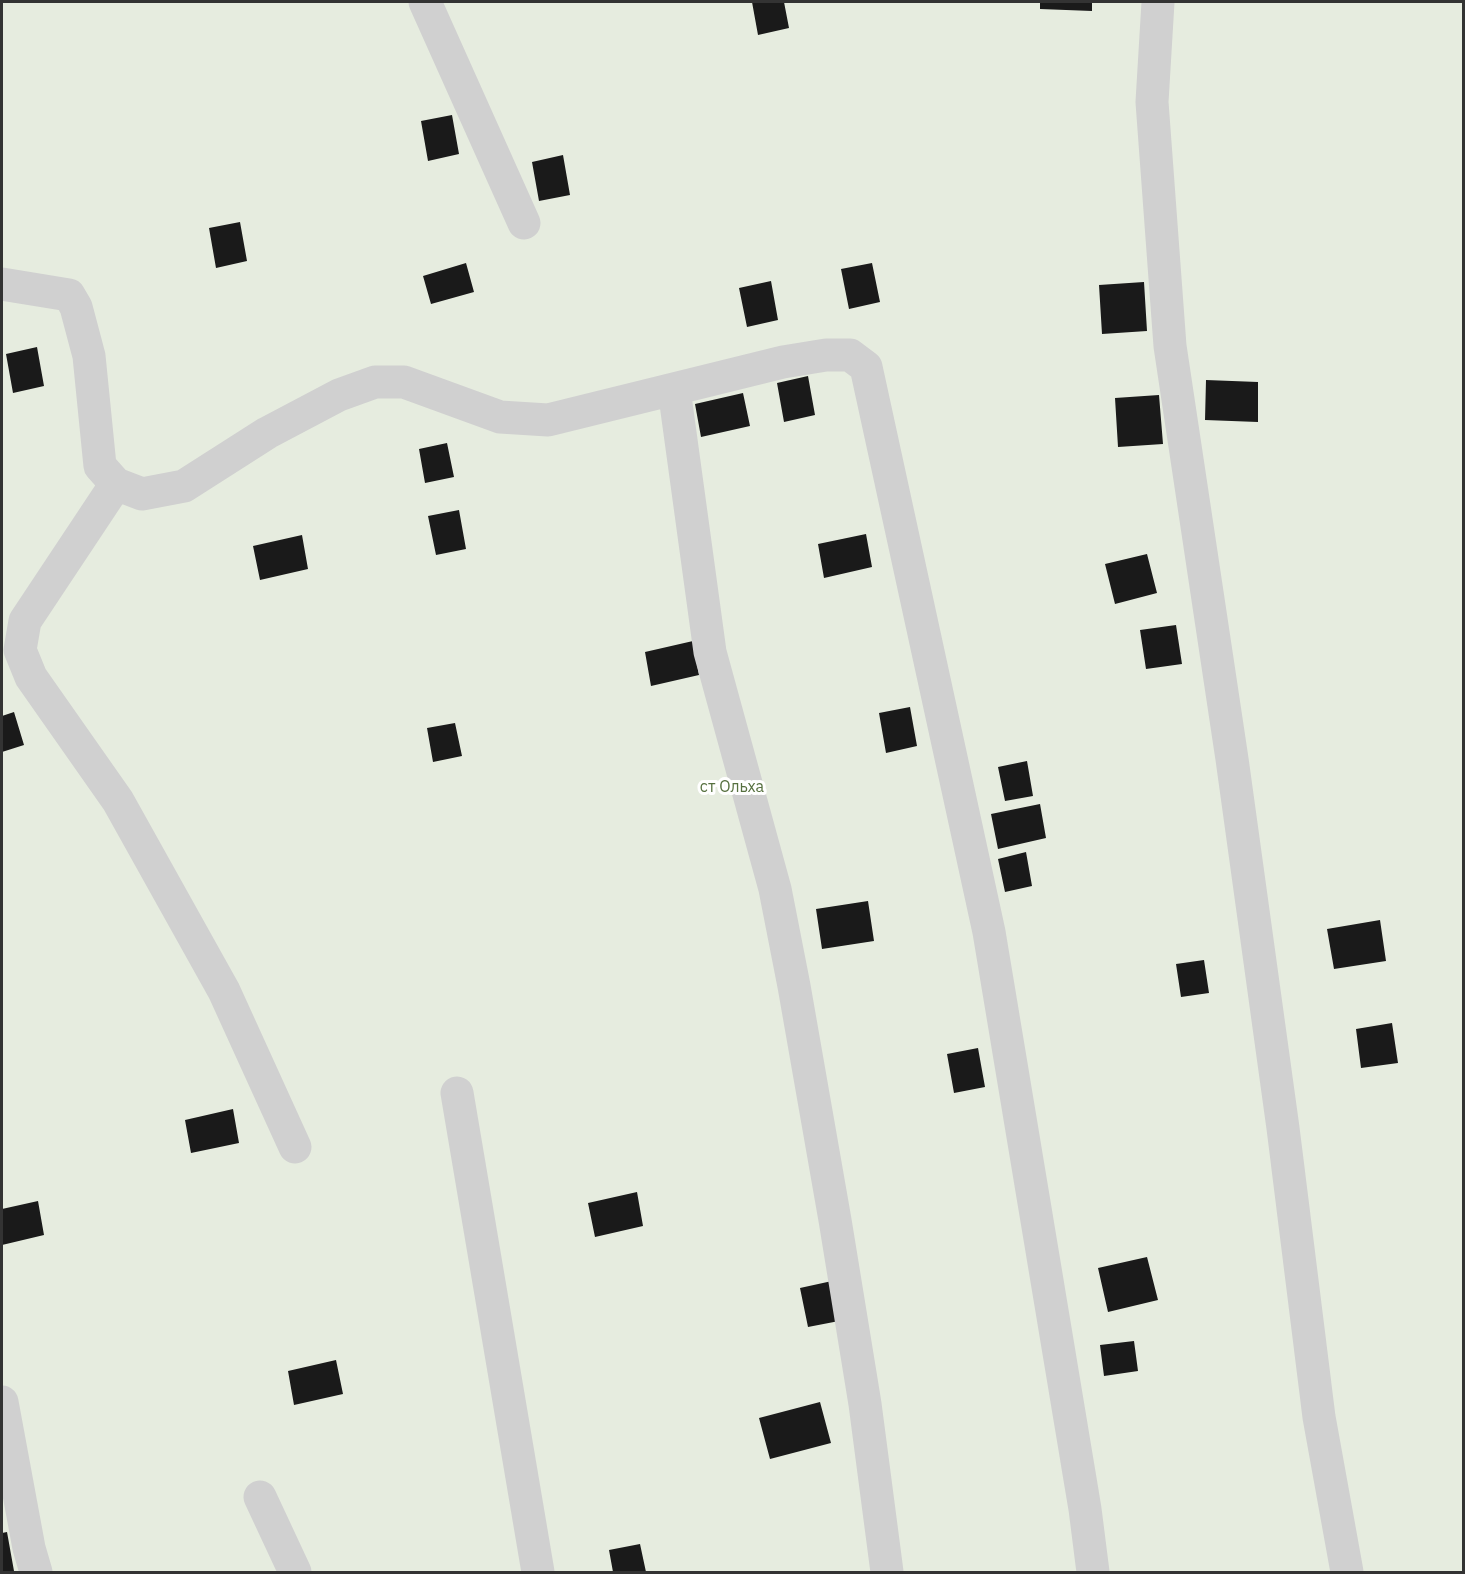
<!DOCTYPE html>
<meta charset="utf-8">
<style>
body{margin:0}
#map{position:relative;width:1465px;height:1574px;overflow:hidden;background:#fff;font-family:"IBM Plex Sans",sans-serif}
canvas{display:block}
.frame{position:absolute;inset:0;border:3px solid #333;pointer-events:none}
</style>
<div id="map">
<canvas width="1465" height="1574"></canvas>
<div class="frame"></div>
</div>
<script>
const g = document.querySelector('canvas').getContext('2d');
g.lineJoin = 'round';
function paint(path, color) { g.fillStyle = color; g.fill(path, 'evenodd'); }
function trace(path, color, width, dash) { g.strokeStyle = color; g.lineWidth = width; g.lineCap = dash ? 'butt' : 'round'; g.setLineDash(dash || []); g.stroke(path); }
function write(font, color, halo, rows, align = 'center') {
  g.font = font + ' "IBM Plex Sans",sans-serif'; g.lineWidth = 6; g.setLineDash([]); g.textBaseline = 'middle'; g.strokeStyle = halo; g.fillStyle = color; for (const [text, x, y, turn = 0] of rows) {
    g.save(); g.translate(x, y); g.rotate((+turn || 0) * Math.PI / 180); g.textAlign = isNaN(turn) ? turn : align; if (halo) g.strokeText(text, 0, 0); g.fillText(text, 0, 0); g.restore();
  }
}
const green = new Path2D(`
 M2 2H1463V1572H2Z`);
const building = new Path2D(`
 M752 2H784L789 28 758 35Z
 M1040 2H1092V11L1040 9Z
 M452 115 459 154 428 161 421 121Z
 M563 155 570 195 539 201 532 162Z
 M240 222 247 261 216 268 209 228Z
 M466 263 474 292 431 304 423 276Z
 M872 263 880 302 849 309 841 269Z
 M771 281 778 320 747 327 739 288Z
 M1144 282 1147 331 1102 334 1099 285Z
 M37 347 44 386 13 393 6 354Z
 M808 376 815 415 784 422 777 383Z
 M1206 380 1258 382V422L1205 420Z
 M743 393 750 426 701 437 695 404Z
 M1159 395 1163 444 1118 447 1115 398Z
 M447 443 454 477 425 483 419 449Z
 M459 510 466 549 436 555 428 516Z
 M866 534 872 567 824 578 818 544Z
 M302 535 308 569 260 580 253 546Z
 M1147 554 1157 593 1115 604 1105 564Z
 M1176 625 1182 664 1146 669 1140 630Z
 M693 641 699 675 651 686 645 652Z
 M910 707 917 746 886 753 879 713Z
 M14 712 24 745 2 752V716Z
 M455 723 462 756 433 762 427 728Z
 M1027 761 1033 796 1005 801 998 767Z
 M1040 804 1046 838 998 849 991 814Z
 M1026 852 1032 886 1005 892 998 859Z
 M868 901 874 941 822 949 816 909Z
 M1380 920 1386 961 1334 969 1327 929Z
 M1204 960 1209 993 1181 997 1176 964Z
 M1392 1023 1398 1063 1361 1068 1356 1029Z
 M978 1048 985 1087 954 1093 947 1054Z
 M233 1109 239 1143 191 1153 185 1120Z
 M637 1192 643 1226 595 1237 588 1203Z
 M38 1201 44 1235 2 1245V1209Z
 M1147 1257 1158 1300 1108 1312 1098 1268Z
 M832 1281 839 1321 808 1327 800 1288Z
 M1134 1341 1138 1371 1104 1376 1100 1345Z
 M336 1360 343 1394 294 1405 288 1371Z
 M820 1402 831 1443 770 1459 759 1418Z
 M7 1532 14 1571 2 1572V1533Z
 M640 1544 646 1572H613L609 1550Z`);
const minor = new Path2D(`
 M425 2 524 223
 M1158 2 1152 102 1170 346 1232 759 1283 1128 1319 1417 1347 1572
 M2 284 69 295 76 307 89 356 100 466 116 484 142 494 184 486 267 433 339 395 375 382H404L500 417 548 420 783 362 826 355H850L866 367 989 932 1085 1509 1093 1572
 M674 389 710 652 775 889 794 986 835 1220 865 1404 887 1572
 M116 484 25 621 20 650 31 677 118 801 224 991 295 1147
 M457 1093 538 1572
 M2 1402 29 1548 36 1572
 M260 1497 295 1572`);
const parkNames = [
 ["ст Ольха",732,787]
];
paint(green, '#e6ecdf');
paint(building, '#1a1a1a');
trace(minor, '#d0d0d0', 33);
write('16px', '#56703f', '#fff', parkNames);
</script>
